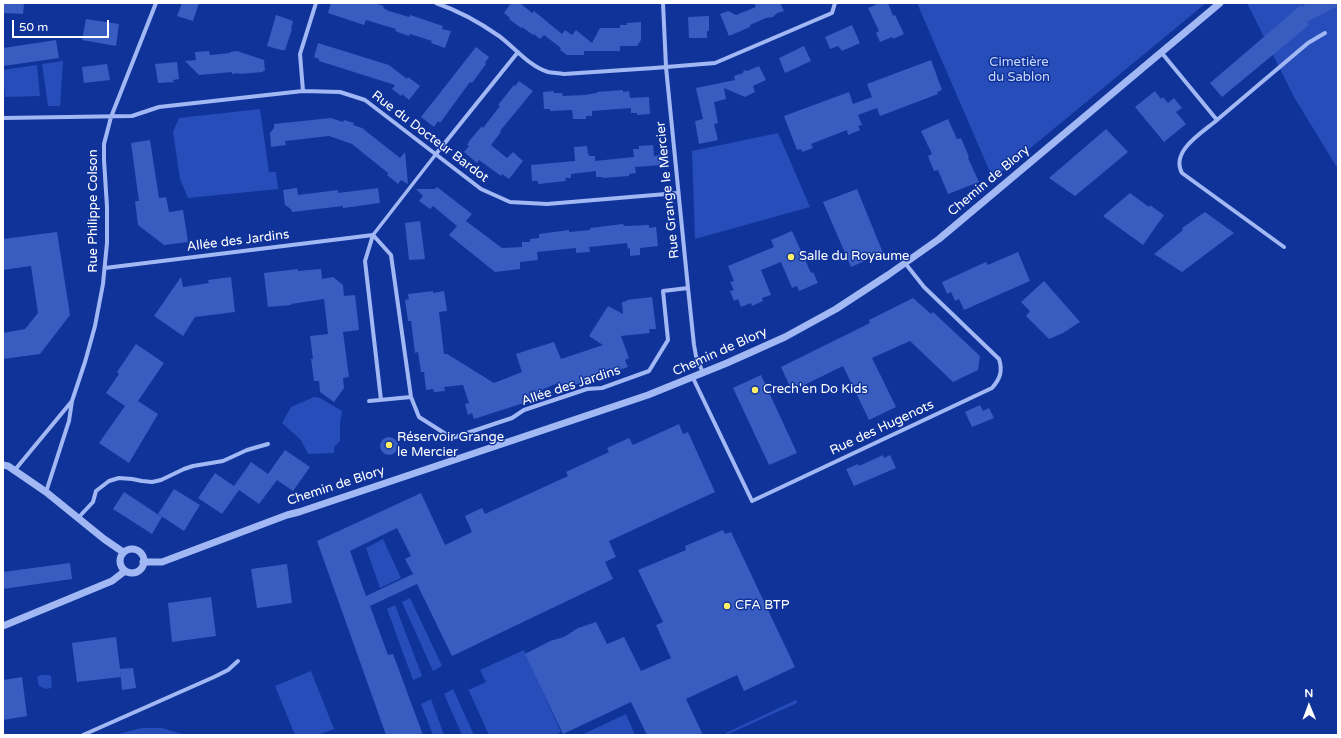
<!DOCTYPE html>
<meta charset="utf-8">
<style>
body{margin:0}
#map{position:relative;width:1341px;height:738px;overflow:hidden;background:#10339a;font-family:"Varela Round",sans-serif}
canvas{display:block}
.frame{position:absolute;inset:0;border:4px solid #fff;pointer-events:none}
.north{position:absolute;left:1289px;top:686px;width:40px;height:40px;-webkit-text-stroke:3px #10339a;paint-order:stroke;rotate:359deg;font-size:11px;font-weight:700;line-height:16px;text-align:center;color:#fff}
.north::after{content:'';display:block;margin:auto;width:14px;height:18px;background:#fff;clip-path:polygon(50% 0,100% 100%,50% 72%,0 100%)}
.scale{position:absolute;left:12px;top:20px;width:97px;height:18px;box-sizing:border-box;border:2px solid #fff;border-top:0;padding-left:5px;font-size:12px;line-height:14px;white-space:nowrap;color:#fff;-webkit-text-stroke:3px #10339a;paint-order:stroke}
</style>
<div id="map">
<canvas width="1341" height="738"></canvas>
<div class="frame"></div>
<div class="north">N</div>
<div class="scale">50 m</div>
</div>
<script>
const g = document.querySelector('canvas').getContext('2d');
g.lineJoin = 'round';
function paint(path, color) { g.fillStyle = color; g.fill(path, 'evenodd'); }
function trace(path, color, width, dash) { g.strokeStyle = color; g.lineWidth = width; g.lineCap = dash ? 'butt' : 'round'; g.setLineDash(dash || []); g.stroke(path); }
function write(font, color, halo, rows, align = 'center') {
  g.font = font + ' "Varela Round",sans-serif'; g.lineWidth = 3; g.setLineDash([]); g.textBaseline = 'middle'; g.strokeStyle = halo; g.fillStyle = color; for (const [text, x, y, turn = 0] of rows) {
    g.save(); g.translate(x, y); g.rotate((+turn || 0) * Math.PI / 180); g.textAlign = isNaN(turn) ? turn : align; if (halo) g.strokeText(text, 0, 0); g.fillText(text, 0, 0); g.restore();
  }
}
const green = new Path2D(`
 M917 3H1206L993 179Z
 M1247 3H1338V169L1294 97Z
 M63 61 60 106H48L42 64Z
 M37 65 40 96 5 97 3 70Z
 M260 109 269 172H276L278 189 188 198 180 179 173 132 179 118Z
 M778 133 810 207 695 239 692 151Z
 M314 397 320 398 342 411 340 424V441L334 447V453L308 454 301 440 282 423 291 407Z
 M383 539 401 578 380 588 366 548Z
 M410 598 442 666 433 671 402 602Z
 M395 605 422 676 413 680 387 609Z
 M524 650 561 732 555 735H489L463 678 469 690 486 682 480 670Z
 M311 671 334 729 318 735H295L275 686Z
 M41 675H49L51 676 52 686 51 688 46 689 39 686 37 677Z
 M453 689 474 735H462L444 694Z
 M431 699 444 735H433L421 704Z
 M796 700 797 703 726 735V733Z
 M626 714 635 735H581Z
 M141 728H162L185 735H115Z`);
const building = new Path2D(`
 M3 3 24 4 23 14 3 13Z
 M182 3H199L193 21 177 16Z
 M331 3H374L384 6 383 8 389 11 409 17 410 15 443 26 442 29 451 31 445 48 431 43 432 41 410 34 409 36 395 31 396 29 366 20 364 25 328 13Z
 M511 3H520L532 13 534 11 562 34 565 30 572 35 576 30 592 43 600 28H620V25H627V23L641 22V40L637 46H620V51H584V55H567L560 50 561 48 544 35 540 39 534 34 533 35 522 27 521 28 509 19 510 18 504 13Z
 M754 3H780L784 11 777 13 773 17 766 18 750 25V27L729 36 720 14 728 11 736 15 756 7Z
 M880 3H888L893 16 895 15 904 34 893 39 892 37 880 42 876 33 879 31 868 8Z
 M1307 3H1338V6L1307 22 1309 25 1222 97 1210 83 1301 5 1302 7Z
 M276 15 293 21 291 29H292L285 50H281L267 46Z
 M709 16V31H707V38H689L688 17Z
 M86 19 119 24 116 46 82 40Z
 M852 25 860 43 842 51 838 46 830 49 825 37Z
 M56 40 59 58 3 66V48Z
 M318 43 389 65 407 79 408 77 420 86 409 100 402 94 401 96 392 89 395 85 319 61V59L314 57Z
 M804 46 811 61 785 73 779 58Z
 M476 47 489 57 485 63 486 64 472 83 470 82 440 123 438 121 434 127 421 117Z
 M209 51 210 55 230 53V52L237 51 264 60 265 71H263V72L239 74V73L232 74V72L199 75 185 61 196 60 195 52Z
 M931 60 942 90 937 92 938 94 880 116 877 108 858 115 862 125 858 126 860 130 848 135 847 130 811 144 813 148 802 152 801 149 797 150 784 116 849 92 853 104 872 97 867 84Z
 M177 62 179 79 173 80 174 82 158 83 155 64Z
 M107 64 110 80 84 83 82 67Z
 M759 66 766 80 753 86 755 92 745 97 724 88 726 99 714 102 718 123 714 124 718 140 699 144 695 121 703 119 696 88 735 80 734 76 743 73 744 70 747 71Z
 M519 81 533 91 500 131 501 132 491 145 507 158 513 152 523 161 509 179 502 174 501 176 479 160 477 163 464 152 469 146 467 145 470 140 482 126 483 128 500 106 498 105 514 85 515 86Z
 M623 90V92L629 91 630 98 649 97 650 114 637 115V113H631V108L592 111V116H586V119H573L572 110 550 111V109H544L543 92 554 91V93H562L563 96 584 95 597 93V92Z
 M1155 91 1161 99 1163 97 1168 103 1174 98 1182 108 1176 112 1186 124 1164 142 1135 107Z
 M331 118 343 122 344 120 354 123 353 125 362 128 400 158 405 152 408 184 401 180 398 184 387 175 388 173 352 144 329 136 285 141 286 145 271 147 270 133 274 128V124Z
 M948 119 957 139 961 138 969 157 968 158 979 182 948 194 938 170 934 171 928 156 932 154 921 131Z
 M1106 129 1128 152 1075 196 1049 178Z
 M150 140 159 198 166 197 169 212 183 210 188 242 164 245 138 225 135 201H139L131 143Z
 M653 145 654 156 661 155 662 165 635 167 636 173 629 174V176L603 178 602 177H596V171L571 174V178H565L566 181 538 184V181H532L531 165 575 161 574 147 587 146 588 154H589V156H595V161L634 157 633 149H639V146Z
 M437 187 472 214 466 221 502 248 522 247V242H530V239L539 238V234L569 230V232L590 230V228L623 224 624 226 649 225V228L656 227 658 246 640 248V255L630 256V248L628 249 627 243 589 247 590 252 576 253V248L537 252 538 260 520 262V269L495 272 449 235 457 226 433 206 430 209 419 201 423 196 416 189H435Z
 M297 188 298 195 338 190V193L378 188 380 203 343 208V206L292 212 291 209 285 205 283 190Z
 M857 189 883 253 851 267 823 202Z
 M1130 193 1149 207 1150 205 1164 215 1143 245 1103 216Z
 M1205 212 1234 233 1182 272 1154 254 1183 230 1182 228Z
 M420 221 425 259 409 260 405 223Z
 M792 231 811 273 813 272 818 283 799 291 797 286 792 288 781 262 761 270 771 295 762 298 763 301 752 306 751 303 741 307 738 299 734 301 730 291 734 290 730 282 734 281 728 266 774 247 771 240Z
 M57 232 70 315 40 354 3 359V333L25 329 38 313 31 266 3 270V239Z
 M1018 252 1030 281 964 310 959 299 955 301 951 292 947 294 942 282 986 262 988 265Z
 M298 269V271L321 269 322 279 333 277 343 285 344 296 355 295 359 330 343 332 349 377 343 378 344 388 334 402 320 392 319 381H314L311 359H313L310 336 328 334 324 299 291 304V305L268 307 264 273Z
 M181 277 183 287 209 283 208 280 231 277 235 312 195 317 183 336 154 316Z
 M1044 281 1080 322 1063 333 1049 339 1026 316 1030 311 1021 302Z
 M433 291V293L444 291 447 311 439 312 444 354H447L494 383 522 372 516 354 528 350 554 342 561 359 603 345 589 336 608 306 623 314 622 302 627 301V300L652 297 656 329H649L650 333 621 336 629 358 625 360 628 367 565 388 564 385 559 387 558 383 539 391V393L534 395 536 399 474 419 472 413 468 415 465 404 469 403 463 385 444 387 445 391 434 392 433 389 426 390 424 372H421L418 352 415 353 411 321H408L405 300 409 299 408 294Z
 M913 298 931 314 933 312 980 356 978 370 953 382 910 341 872 358 896 407 869 420 843 366 792 391 781 367 870 323 869 320Z
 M136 344 164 363 138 401 158 414 129 463 99 443 125 406 106 393 119 374 117 372Z
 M761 375 797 453 769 465 733 388Z
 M980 405 983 411 989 408 994 418 972 427 965 412Z
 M679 424 683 434 688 432 715 492 609 541 616 557 605 562 613 579 452 656 417 584 370 606 388 655 393 654 423 735H386L317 541 421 493 445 545 472 532 465 516 482 508 485 514 568 476 566 472 609 452 607 448 629 438 633 445ZM397 528 411 556 405 559 413 574 366 596 350 551Z
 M380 446a9 9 0 1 1 18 0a9 9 0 1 1-18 0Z
 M285 450 310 467 293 491 277 480 259 504 239 490 222 514 198 498 215 473 234 486 251 462 268 474Z
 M883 455 884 458 890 455 896 468 854 486 846 469 858 464 859 466Z
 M174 489 200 505 184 531 158 514Z
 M124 492 162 517 152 534 113 509Z
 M723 530 725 534 731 532 795 667 744 691 737 675 686 699 703 735H647L631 702 563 734 525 654 550 641 564 637 578 628 596 622 607 644 624 637 641 671 671 658 656 625 663 622 638 570 686 550 685 546Z
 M70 563 72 579 3 589V572Z
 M287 564 292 603 257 608 251 569Z
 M211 597 216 636 172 642 168 603Z
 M116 637 121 677 77 682 72 643Z
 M133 668 136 688 122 690 120 669Z
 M22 677 27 716 3 720V680Z`);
const pedestrian = new Path2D(`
 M373 235 436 154`);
const minor = new Path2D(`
 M436 3C459 11 479 22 499 36 514 47 530 67 548 72 553 73 559 73 564 74L654 68 715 63 832 13 835 3
 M663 3 666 67 688 288 694 345 696 356 703 373
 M1161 52 1217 120C1203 132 1170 151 1182 173L1284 247
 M303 91 300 54 316 3
 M3 118 132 116 159 107 303 91 340 92 365 100 481 189 510 202 547 204 678 193
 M1217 120 1308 43 1325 33
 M436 154 518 52
 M373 235 391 255 411 397 419 417 452 438 512 418 524 410 587 389 602 388 649 371 668 340 663 291 688 288
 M373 235 365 261 381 400
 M105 268 373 235
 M693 378 752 501 992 388C1000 379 1003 371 999 359L924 287 905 263
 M369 401 411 397
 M14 471 72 401
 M46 492 69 421 72 401 85 362 95 326 103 284 107 243V207L104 160V144L111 117 156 3
 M78 518 93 502 96 491 109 481 119 478 132 479 142 481 152 482 161 480 184 469 193 466 223 461 247 450 268 444
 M83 735 214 677 228 670 238 661`);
const tertiary = new Path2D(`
 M3 465 8 466 46 492 104 539 123 552
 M120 561a12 12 0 1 1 24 0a12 12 0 1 1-24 0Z
 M143 562H162L287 515 299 512 648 395 727 363 785 337 836 309 888 275 939 239 1220 3
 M3 626 112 581 125 571`);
const markers = [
 [791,257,4,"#ffef66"],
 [755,390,4,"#ffef66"],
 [389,445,4,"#ffef66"],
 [727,606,4,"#ffef66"]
];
const parkNames = [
 ["Cimetière",1019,63],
 ["du Sablon",1019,78]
];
const streetNames = [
 ["Rue du Docteur Bardot",430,137,37],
 ["Chemin de Blory",989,181,-40],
 ["Rue Grange le Mercier",668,190,-96],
 ["Rue Philippe Colson",94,211,-90],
 ["Allée des Jardins",238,241,-7],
 ["Chemin de Blory",720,352,-24],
 ["Allée des Jardins",571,386,-18],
 ["Rue des Hugenots",882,428,-25],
 ["Chemin de Blory",336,486,-18]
];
const poiNames = [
 ["Salle du Royaume",799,257],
 ["Crech'en Do Kids",763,390],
 ["Réservoir Grange",397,438],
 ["le Mercier",397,453],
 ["CFA BTP",735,606]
];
paint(green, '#264dba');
paint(building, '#395cc1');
trace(pedestrian, '#a2b8f4', 3.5);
trace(minor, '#a2b8f4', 4);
trace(tertiary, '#a2b8f4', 7);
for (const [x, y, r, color] of markers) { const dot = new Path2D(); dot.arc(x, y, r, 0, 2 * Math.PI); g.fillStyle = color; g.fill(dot); trace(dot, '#10339a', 1.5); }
write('13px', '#cbd8fe', '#10339a', parkNames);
write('13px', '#fff', '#10339a', streetNames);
write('13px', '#fff', '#10339a', poiNames, 'left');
</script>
